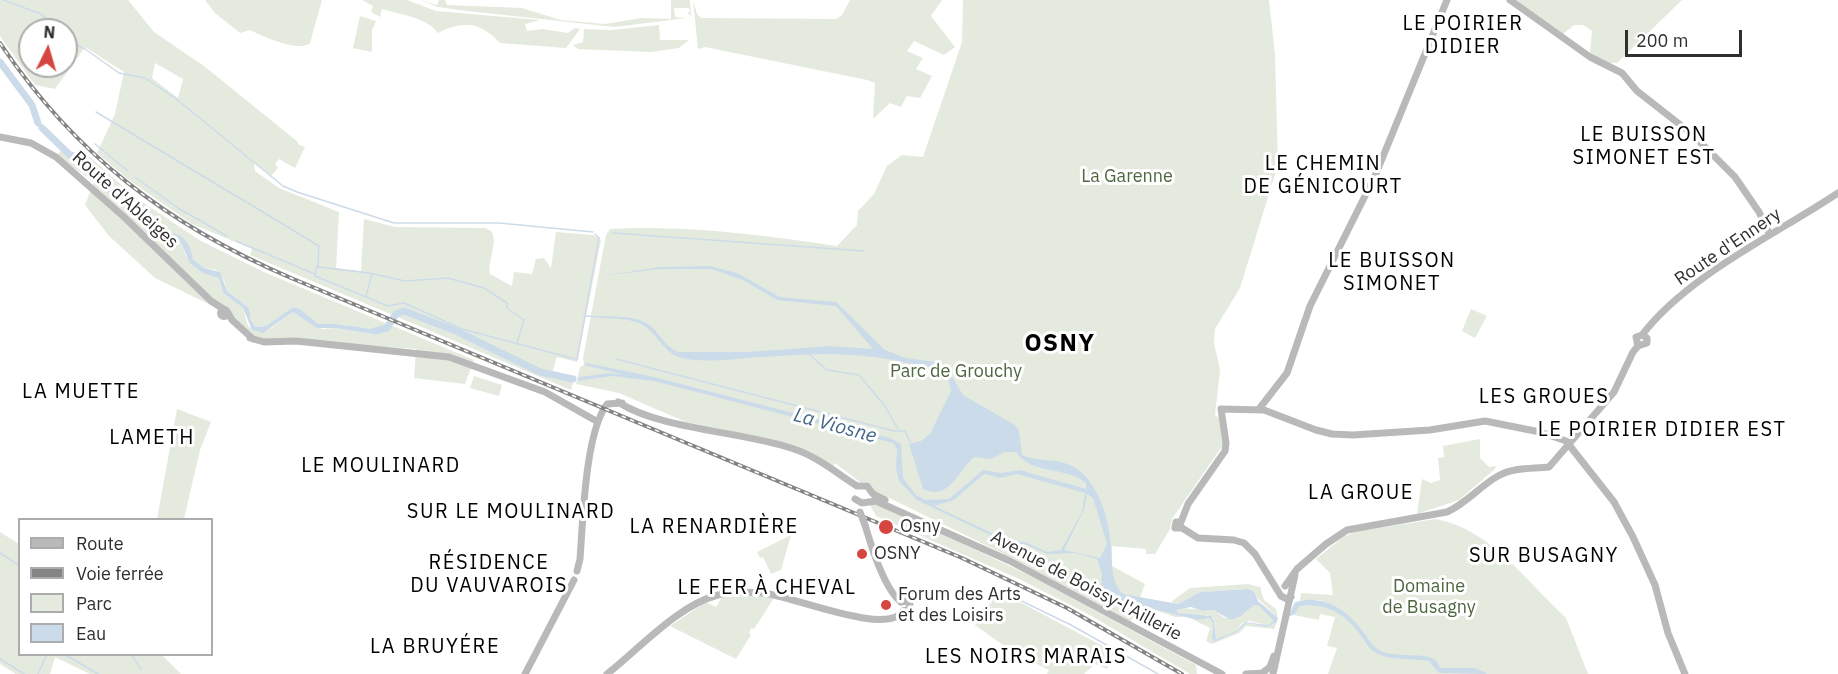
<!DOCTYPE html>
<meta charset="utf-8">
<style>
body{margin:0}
#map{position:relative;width:1838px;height:674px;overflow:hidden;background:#fff;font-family:"IBM Plex Sans",sans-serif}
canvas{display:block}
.legend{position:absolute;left:18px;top:518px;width:195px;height:138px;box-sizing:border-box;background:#fff;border:2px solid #acacac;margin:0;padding:8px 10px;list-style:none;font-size:18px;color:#2f2f2f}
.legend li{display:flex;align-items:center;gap:12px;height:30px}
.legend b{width:30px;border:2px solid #acacac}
.north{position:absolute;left:18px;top:18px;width:60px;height:60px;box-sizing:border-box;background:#fff;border:2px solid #acacac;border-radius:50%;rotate:5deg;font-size:16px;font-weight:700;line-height:24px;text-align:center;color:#2f2f2f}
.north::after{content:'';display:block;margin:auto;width:21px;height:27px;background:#d64641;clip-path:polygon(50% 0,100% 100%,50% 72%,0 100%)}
.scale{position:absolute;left:1625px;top:30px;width:117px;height:27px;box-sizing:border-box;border:3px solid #2f2f2f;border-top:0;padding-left:8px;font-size:18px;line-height:21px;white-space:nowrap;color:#2f2f2f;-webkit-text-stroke:4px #fff;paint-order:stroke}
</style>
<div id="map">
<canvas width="1838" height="674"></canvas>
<ul class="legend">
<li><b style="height:8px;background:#b9b9b9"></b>Route</li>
<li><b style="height:8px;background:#848484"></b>Voie ferrée</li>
<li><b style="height:16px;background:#e4ebde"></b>Parc</li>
<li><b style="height:16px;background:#ccdbe9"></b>Eau</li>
</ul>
<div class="north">N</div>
<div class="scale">200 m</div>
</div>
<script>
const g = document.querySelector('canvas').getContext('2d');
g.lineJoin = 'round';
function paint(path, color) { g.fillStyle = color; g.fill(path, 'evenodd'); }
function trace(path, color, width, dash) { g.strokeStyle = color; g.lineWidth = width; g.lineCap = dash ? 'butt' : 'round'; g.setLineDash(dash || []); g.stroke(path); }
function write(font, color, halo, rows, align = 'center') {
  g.font = font + ' "IBM Plex Sans",sans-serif'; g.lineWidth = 6; g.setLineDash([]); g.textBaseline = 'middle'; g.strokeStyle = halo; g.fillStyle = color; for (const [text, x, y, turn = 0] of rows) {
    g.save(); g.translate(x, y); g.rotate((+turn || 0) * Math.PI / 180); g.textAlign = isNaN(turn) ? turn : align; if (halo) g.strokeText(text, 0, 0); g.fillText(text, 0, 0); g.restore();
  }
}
const green = new Path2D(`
 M0 0H128L154 32 204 66 298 142V144L305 147 295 168 279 159 275 164 278 168 271 176 254 162 255 171 279 188 339 212 336 268 361 271 364 219 395 227 485 228 491 231C499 242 487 261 490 274L512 286 514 272 532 274 536 259 544 258 551 268 556 232 593 235 601 240 577 362 557 357 551 376 573 381 571 390 250 255 252 249 192 224 129 180 97 153 115 114 124 72 85 47 55 89 35 85 0 36ZM30 30H66V66H30ZM155 63 183 79 178 98 152 78Z
 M205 0H322L310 43C299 53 262 36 250 30L240 33 215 13Z
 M362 0H407L436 11 540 20 525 24 527 31 542 29 568 33 575 28 580 29 566 48 500 43C480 22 464 20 438 33 426 17 401 15 382 9L380 17 371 12 373 6Z
 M420 0 437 5 439 0H445L447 5 522 8 561 20 605 24 641 18 671 19V0H690L691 16 687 13 690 12 689 8H674L675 17 686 18 615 27 467 11 438 7Z
 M693 0 697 14 701 18 836 19 842 15 850 0H942L931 16 955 47 944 55 914 41 907 51 923 58 916 69 932 76 920 98 907 96 901 107 890 103 873 119 875 83 867 80 705 47 698 49Z
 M963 0H1269L1275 54 1278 165 1240 288 1215 329 1214 343 1220 370 1215 415 1220 419 1223 445 1172 519 1170 529 1155 554H1146V549L1112 546V566L1145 584 1131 622 1012 558 875 491 867 482H860L835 463 832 468 802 449 767 438 686 422 619 393 576 384 580 367 584 365 583 358 606 235 610 229C687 225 762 235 837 246L857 225 858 211 874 194 887 166 902 155 923 157 962 42Z
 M1516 0H1682L1617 63H1606L1590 53 1592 31 1583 25H1574L1563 34Z
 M360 16 376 21 372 30V52L353 48Z
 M659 25 660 40H689L679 48 651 52 578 49 573 45 583 42 584 29 612 30Z
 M81 149 135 197 201 241 264 272 474 360 465 384 414 378 416 349 296 341 269 343 251 336 225 312 155 278 109 236 85 205 94 182 57 156 61 150 73 155ZM80 160 87 161 121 198 145 210 146 220 189 245 190 256 204 268 217 270 224 280 227 291 249 308 251 321 256 327 266 326 293 307 300 309 318 325 336 324 384 331 372 334 335 328 322 329 293 312 270 329 258 332 248 326 243 308 223 293 219 278 186 256 180 241 141 219 139 209 119 201Z
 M1471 309 1487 316 1475 338 1462 331Z
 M474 376 502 385 499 396 470 388Z
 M177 409 211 422 200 450 184 519H157Z
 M1480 439V458L1489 467 1496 466 1495 469 1459 500 1417 514 1422 479 1431 483 1440 480 1438 458 1444 457 1443 446Z
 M876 503 1031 576 1196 665 1197 674H1190L1088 614 1019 579 876 516 870 505Z
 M1435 519C1487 527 1525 579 1561 613L1566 618 1588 674H1328L1337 648 1327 646 1335 617 1320 614 1319 620 1294 615 1299 607C1314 603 1322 605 1336 612L1337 608 1320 600 1300 601 1301 593 1333 595 1330 573 1316 559 1343 537 1355 532Z
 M0 532 19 544 20 654 162 655 181 674H90L55 657 50 674H16L0 664Z
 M791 535 781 570 771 574 763 557 760 558 757 552Z
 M1248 584 1260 587 1264 600 1276 609 1278 618 1248 589 1200 592 1178 604 1171 602 1190 588Z
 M999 591 1114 652 1107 669 1095 664 1084 674H1047L1049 670 1014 653 975 625Z
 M763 595 774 598 754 629 751 628 749 633 751 635 736 659 670 626 706 602 716 607 722 597Z
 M1254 605 1259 606 1275 621 1268 625 1249 621 1242 623 1236 631 1216 639 1214 619 1207 615C1198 619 1190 613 1179 614L1175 610C1189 606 1199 611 1213 610L1225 618 1241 616Z
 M1152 609C1172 610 1189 621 1209 618L1213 623 1212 638 1214 642 1237 632 1247 623 1267 627 1277 622 1274 629 1246 626 1239 633 1212 644 1206 641 1210 628 1188 617H1175Z`);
const water = new Path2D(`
 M81 156 121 198 129 204 143 208 146 220 182 237 189 245 193 259 204 268 220 272 227 291 249 308 251 321 256 327 266 326 293 307 300 309 318 324H336L386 331 372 334 335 328H317L293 312 263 333 252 330 243 308 223 293 219 278 203 273 190 263 180 241 145 225 139 209 122 205 79 160Z
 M710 266 737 273 780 297 836 302 885 350 906 358 937 362 950 373 963 395 1015 425 1019 430 1022 455C1038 462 1057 458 1072 466 1098 479 1109 519 1111 546 1112 562 1111 583 1123 594L1178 604 1200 592 1248 589 1254 592 1258 601 1278 618 1277 622 1267 627 1247 623 1237 632 1214 642 1212 638 1213 623 1209 618 1198 620 1136 605 1127 607 1109 593 1101 590 1102 574 1097 559 1075 553 1047 554 1025 544 1007 543 917 500 899 481 896 468 897 449 893 443 654 381 612 376 578 381 579 377 610 373 625 375 584 365 587 363 654 377 890 438 901 444 903 478 916 495 925 500 949 499 983 470 1001 473 1020 470 1086 489V483C1063 465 1033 476 1016 452H1005L991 459 974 457C959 470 949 502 923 489L909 444 921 441 930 434 951 391C949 363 922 367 902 362 848 350 802 355 747 358 729 360 695 363 679 357 663 352 656 331 641 324 629 318 614 319 601 318V316C619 317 641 315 654 329 662 338 667 347 678 352H748L830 346 873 349 836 306 777 300 743 280 711 269H660L601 276 661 267ZM984 474 1000 478 1017 474 1085 493 1082 512 1061 550 1047 552 1025 542 1009 541 934 506 954 500ZM1087 494 1093 498 1107 544 1100 558 1064 550 1084 510ZM1254 605 1259 606 1274 621 1268 625 1245 622 1236 631 1216 639 1214 621 1211 616C1200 616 1190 613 1179 614L1176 610 1191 607 1203 611 1213 610 1231 620 1241 616Z
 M1306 600C1330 598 1351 614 1364 633 1369 639 1372 646 1379 650 1397 659 1425 651 1437 661L1440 668H1475L1488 674 1439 673 1429 661C1412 658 1395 661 1378 654 1369 650 1365 641 1359 633 1345 614 1323 601 1299 607L1295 614 1288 617 1295 602Z`);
const stream = new Path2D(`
 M3 0 41 14 59 30
 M66 40 85 49 119 73 145 78 175 98 283 186 297 192 394 223H499L593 232
 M96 112 246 202
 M95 144 128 171
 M135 177 178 208 227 236
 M248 203 319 246 318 267 369 273 405 281 448 278 484 288 507 303V308L524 320 517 343
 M613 233 864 251
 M236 241 315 274
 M317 266 315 276 388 306 404 303 462 329 575 359
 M366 296 372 274
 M584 316 601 317
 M809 354 827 370 859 375 885 406 898 429
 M616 359 894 431H905L910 442
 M577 360 599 238 595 234
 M0 553 20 566
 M1001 591 1071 625 1158 674
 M64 654 98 674
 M131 654 141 669
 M0 659 24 674
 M38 674 47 654`);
const river = new Path2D(`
 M0 62 32 105 38 123
 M42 128 70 155 81 158 86 163
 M375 331 387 328 396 314 404 311 456 331 540 372 573 379`);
const secondary = new Path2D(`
 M1510 0 1590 57 1622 73 1637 91 1692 134 1735 177 1759 212 1770 235
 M0 137 31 143 56 157 124 217 211 301 225 310
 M220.5 313a3.5 3.5 0 1 1 7 0a3.5 3.5 0 1 1-7 0Z
 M228 313 232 320 253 339
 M250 338 264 342 296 341 449 357 545 392 598 422
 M1638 346 1636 337 1642 335C1688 275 1775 235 1838 193
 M1638 346 1647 343V338L1642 335
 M618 402C661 430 742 431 794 449 816 456 838 474 857 486
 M1259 409 1287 373 1310 306 1375 176 1447 0
 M857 486H867L873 494 885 500
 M855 499 862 503 876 501 1010 561 1222 674
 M1181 522 1188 504 1225 451 1226 443 1221 409 1264 410 1316 430 1332 434 1353 435 1430 430 1485 421 1540 432 1566 441 1614 502 1633 537 1655 585 1668 633 1685 674
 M1181 522H1176L1175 528H1182L1198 538 1234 540 1244 543 1255 554 1281 596 1287 599 1291 597
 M865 525C871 545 884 589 901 602
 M577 571 580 559C583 521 585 433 607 404L622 403
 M1285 586 1297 569 1326 544 1347 530 1447 512C1467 503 1480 486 1498 476 1514 467 1532 469 1549 467L1614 392 1633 352 1638 346
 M901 602 906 601 910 604 908 610 903 611
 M1262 673 1270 667 1274 656
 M525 674 574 580
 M607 674C639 649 678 605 718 595 731 591 749 592 763 593 789 595 888 637 903 611
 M1246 674 1264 673
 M1273 674 1295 575`);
const rail = new Path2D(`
 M0 43C75 155 168 225 291 278L962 558 1067 608 1182 674`);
const secondaryBridge = new Path2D(`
 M860 512 865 525`);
const markers = [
 [886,527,8,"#d64641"],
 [862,554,6,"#d64641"],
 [886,605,6,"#d64641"]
];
const parkNames = [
 ["La Garenne",1127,177],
 ["Parc de Grouchy",956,372],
 ["Domaine",1429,587],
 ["de Busagny",1429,608]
];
const streetNames = [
 ["Route d'Ableiges",125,200,42],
 ["Route d'Ennery",1728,247,-34],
 ["Avenue de Boissy-l'Aillerie",1086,586,28]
];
const poiNames = [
 ["Osny",900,527],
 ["OSNY",874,554],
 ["Forum des Arts",898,595],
 ["et des Loisirs",898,616]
];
const neighbourhoodNames = [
 ["LE POIRIER",1463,24],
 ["DIDIER",1463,47],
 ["LE BUISSON",1644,135],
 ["SIMONET EST",1644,158],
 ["LE CHEMIN",1323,164],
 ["DE GÉNICOURT",1323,187],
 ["LE BUISSON",1392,261],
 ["SIMONET",1392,284],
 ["LA MUETTE",81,392],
 ["LES GROUES",1544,397],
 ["LE POIRIER DIDIER EST",1662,430],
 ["LAMETH",152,438],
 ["LE MOULINARD",381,466],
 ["LA GROUE",1361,493],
 ["SUR LE MOULINARD",511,512],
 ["LA RENARDIÈRE",714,527],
 ["SUR BUSAGNY",1544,556],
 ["RÉSIDENCE",489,563],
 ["DU VAUVAROIS",489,586],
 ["LE FER À CHEVAL",767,588],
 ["LA BRUYÉRE",435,647],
 ["LES NOIRS MARAIS",1026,657]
];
const waterNames = [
 ["La Viosne",835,426,15]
];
const districtNames = [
 ["OSNY",1060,344]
];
paint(green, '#e4ebde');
paint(water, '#ccdbe9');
trace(stream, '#ccdbe9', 1.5);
trace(river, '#ccdbe9', 7);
trace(secondary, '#b9b9b9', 7);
trace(rail, '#848484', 4);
trace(rail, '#fff', 1.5, [4.5]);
trace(secondaryBridge, '#b9b9b9', 7);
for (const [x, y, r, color] of markers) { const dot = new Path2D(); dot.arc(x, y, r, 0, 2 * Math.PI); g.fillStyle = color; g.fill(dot); trace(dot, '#fff', 2); }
write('18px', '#4e6740', '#fff', parkNames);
write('18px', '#2f2f2f', '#fff', streetNames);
write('18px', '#2f2f2f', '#fff', poiNames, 'left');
g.letterSpacing = '1.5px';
write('20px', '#000', '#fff', neighbourhoodNames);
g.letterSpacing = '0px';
write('italic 20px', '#44678a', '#fff', waterNames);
g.letterSpacing = '1.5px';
write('bold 24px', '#000', '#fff', districtNames);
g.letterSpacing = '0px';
</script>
